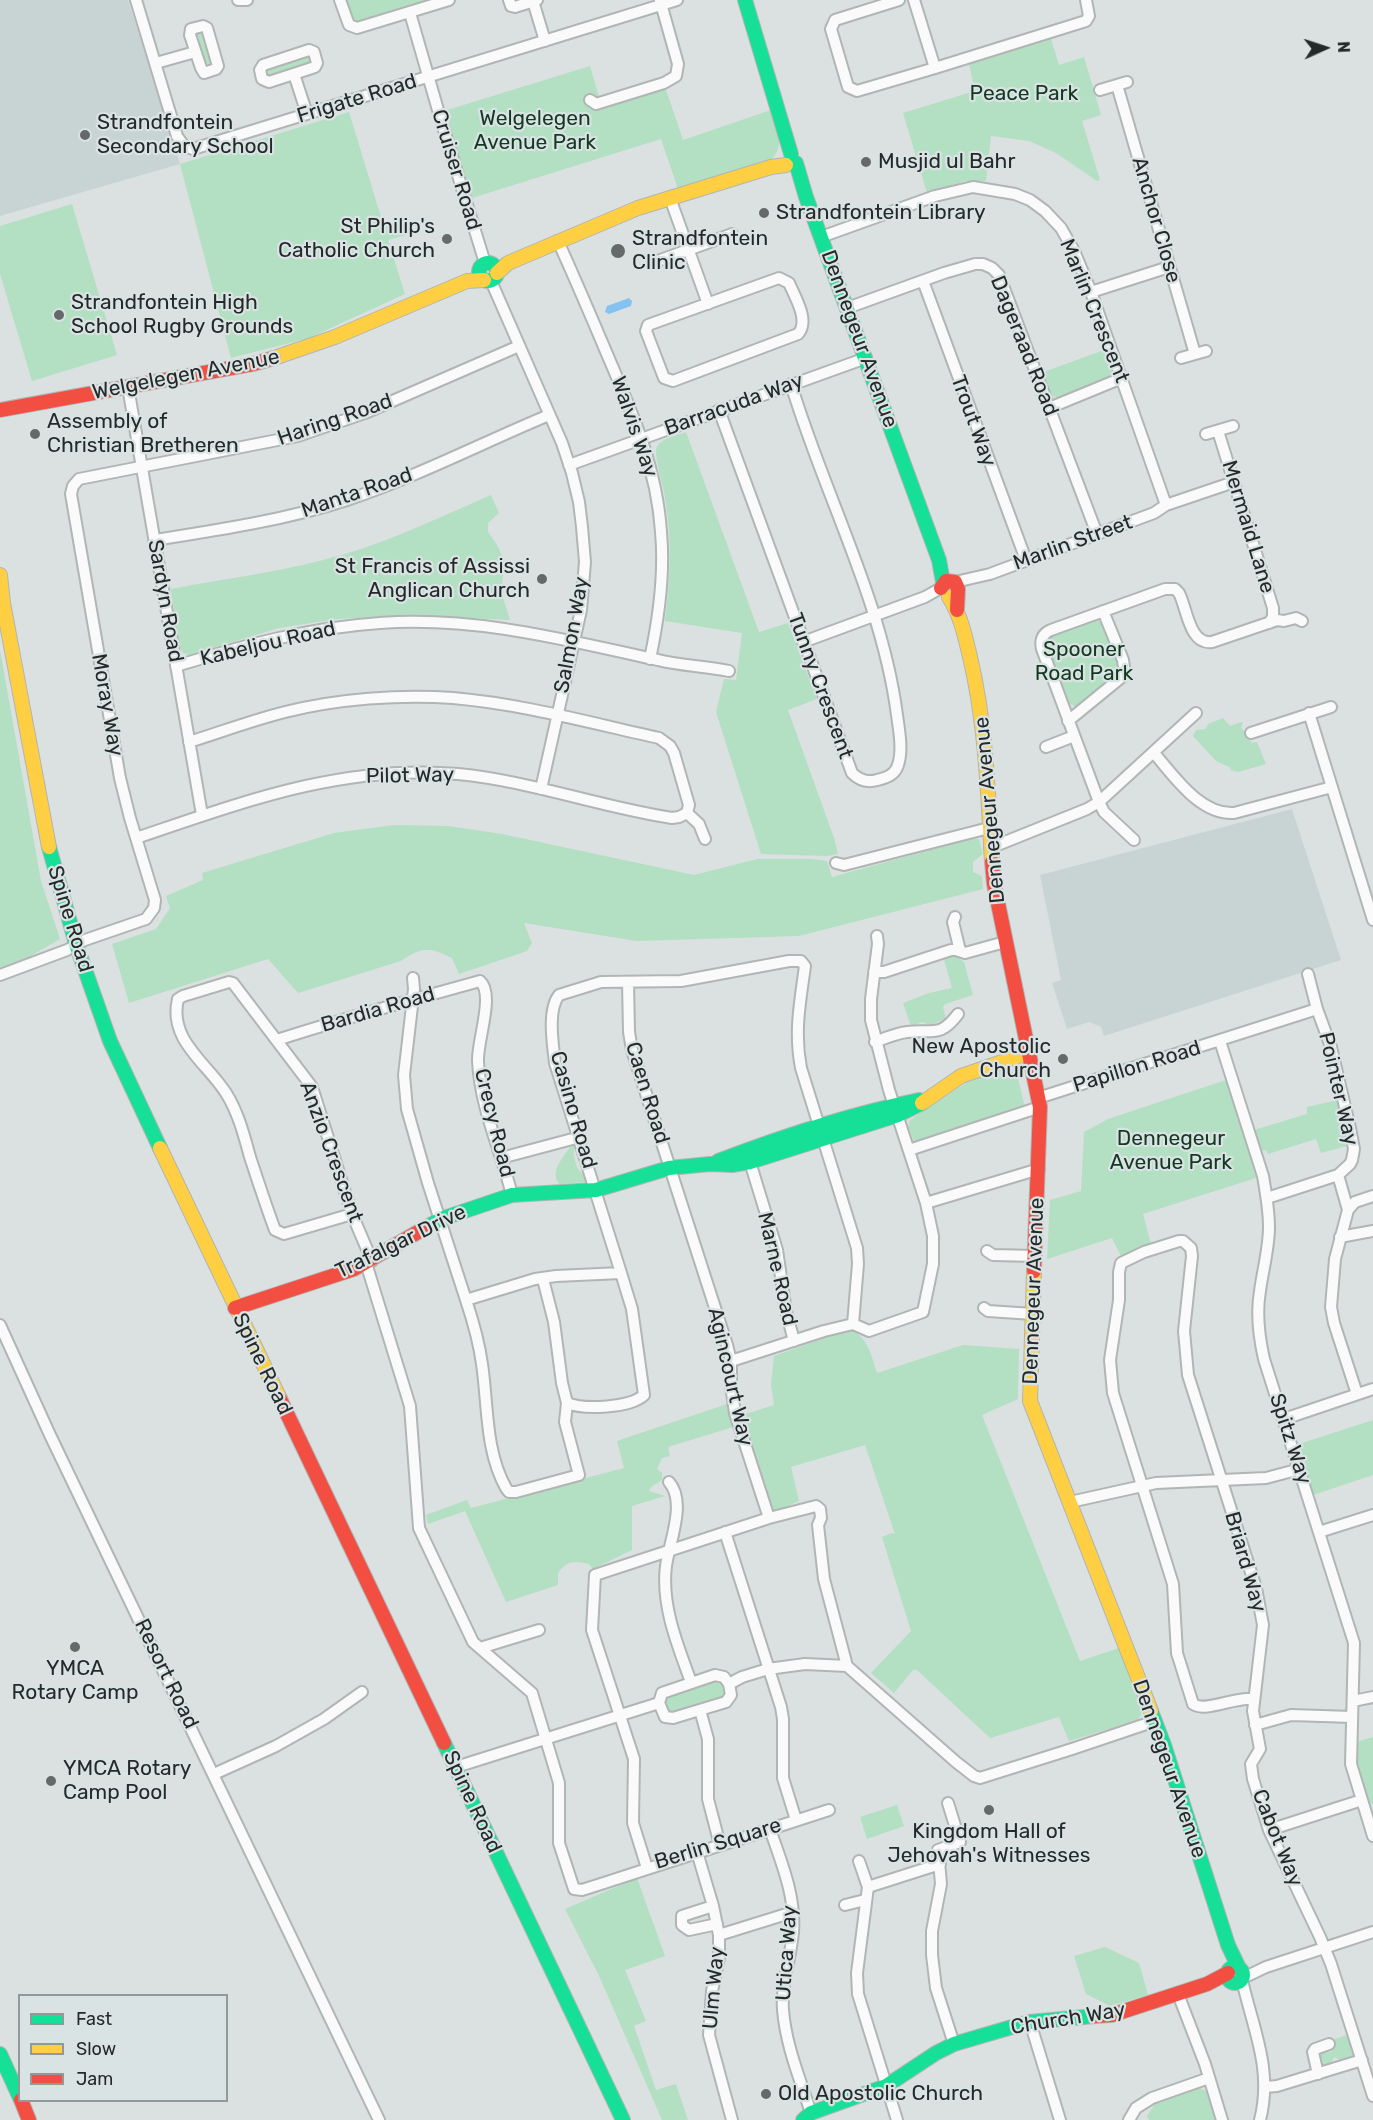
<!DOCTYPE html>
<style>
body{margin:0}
#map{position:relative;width:1373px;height:2120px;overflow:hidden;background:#dbe1e1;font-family:Rubik,sans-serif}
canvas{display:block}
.legend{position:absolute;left:18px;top:1994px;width:210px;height:108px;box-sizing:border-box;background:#d9e3e3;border:2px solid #919999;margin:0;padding:8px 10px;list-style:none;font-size:18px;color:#252929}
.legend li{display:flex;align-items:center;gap:12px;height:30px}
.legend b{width:30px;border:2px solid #919999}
.north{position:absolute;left:1295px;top:18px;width:60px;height:60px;-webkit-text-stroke:4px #d9e3e3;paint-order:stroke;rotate:87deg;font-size:16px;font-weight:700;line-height:24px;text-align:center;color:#252929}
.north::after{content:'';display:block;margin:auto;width:21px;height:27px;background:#252929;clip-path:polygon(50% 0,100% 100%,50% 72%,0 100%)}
</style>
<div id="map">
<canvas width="1373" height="2120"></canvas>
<ul class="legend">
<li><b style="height:8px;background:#16e098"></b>Fast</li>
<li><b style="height:8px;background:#ffcf43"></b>Slow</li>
<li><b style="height:8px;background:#f24e42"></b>Jam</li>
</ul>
<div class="north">N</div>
</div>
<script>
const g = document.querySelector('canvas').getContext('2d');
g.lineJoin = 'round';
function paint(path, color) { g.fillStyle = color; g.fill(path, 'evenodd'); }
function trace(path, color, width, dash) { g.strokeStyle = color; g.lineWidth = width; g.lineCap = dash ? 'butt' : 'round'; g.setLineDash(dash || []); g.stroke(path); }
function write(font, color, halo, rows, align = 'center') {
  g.font = font + ' Rubik,sans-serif'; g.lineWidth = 4.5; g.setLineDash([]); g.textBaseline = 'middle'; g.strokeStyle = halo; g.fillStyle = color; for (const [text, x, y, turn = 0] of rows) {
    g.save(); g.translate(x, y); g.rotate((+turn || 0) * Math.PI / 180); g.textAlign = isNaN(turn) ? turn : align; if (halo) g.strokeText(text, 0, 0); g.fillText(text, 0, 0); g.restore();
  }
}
const built = new Path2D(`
 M0 0H128L180 164 0 216Z
 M1292 809 1341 960 1104 1036 1101 1027 1089 1022 1067 1029 1052 983 1061 980 1040 875Z`);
const green = new Path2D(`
 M344 0H432L357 23 354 22Z
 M202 30 213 66 204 68 194 31Z
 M1051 39 1059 65 1084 57 1101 115 1082 121 1100 180 1097 181 1056 153 1029 141 991 136 986 181H965L927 193 903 113 975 91 969 64Z
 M310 55 314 63 268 78 263 70Z
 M590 66 602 107 665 87 683 140 771 110C777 128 786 145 771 160L678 189 661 139 472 198 444 111Z
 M349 112 384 227 402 222 406 235 388 240 405 294 309 338 231 358 180 164Z
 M72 204 117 355 32 381 0 274V226Z
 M1104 350C1109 360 1115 369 1108 379L1059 398 1051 395 1041 373Z
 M686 432 759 632 788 623 817 699 788 710 834 838 838 854 827 856 761 854 716 712 724 679 736 680 742 633 665 621C670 582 672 542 666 504 664 485 656 467 656 449 660 438 676 436 686 432Z
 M491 495 499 513 488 523V532L497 545 505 562 501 591 510 620 407 615 337 619 279 628 189 655 183 653 179 645 171 589C228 578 287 571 342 555 393 540 442 516 491 495Z
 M1096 619 1103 623 1119 668 1118 673 1082 704 1076 707 1066 701 1047 647V638L1051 635Z
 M0 650 41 881 60 939 29 957 0 967Z
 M1223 718 1230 726 1241 722 1243 723 1241 727 1252 743 1257 742 1266 764 1238 772 1230 770 1231 768 1216 761 1193 736 1196 730 1206 729 1208 724Z
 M394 825 448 826 502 834 694 875 757 859H811L827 861 832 877 970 839H979L983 854 973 862V872L982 876 983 889 799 936 637 941 524 923 532 943 527 951 459 974 452 958C429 947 423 946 401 961L298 993 268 959 129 1003 112 944 156 929 170 908 166 896 203 880 202 873 334 833Z
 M953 955 964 962 973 995 945 1004 943 1007 946 1019 929 1025 923 1022 911 1026 903 1003 929 993 952 988 943 956Z
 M1006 1068 1017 1074 1025 1108 915 1143 908 1127 910 1120 969 1081Z
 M1226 1080 1259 1177 1143 1214 1151 1244 1121 1256 1112 1238 1047 1259 1050 1200 1081 1191 1084 1132 1108 1119Z
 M1338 1100 1350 1145 1321 1153 1316 1139 1268 1154 1266 1150 1261 1151 1254 1130 1307 1114V1107Z
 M572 1144H577L574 1148C573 1158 577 1174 588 1177V1182L559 1184C549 1170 565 1156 572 1144Z
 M850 1329C868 1338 871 1354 877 1373L963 1345 1019 1349 1018 1399 982 1415 1080 1661 1119 1648 1142 1712 1138 1720 1069 1741 1059 1717 990 1738 917 1670H913L894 1693 871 1673 911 1631 882 1537 892 1533 895 1534 865 1445 791 1467 799 1501 774 1512 771 1511 766 1502 767 1489 743 1424 668 1447 670 1456 662 1458 657 1469 662 1473V1480L651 1487 649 1491 665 1496 632 1506V1550L593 1569 589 1564C575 1560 566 1561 558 1573V1585L506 1602 465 1511 428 1524 426 1515 467 1500 471 1508 624 1468 617 1441 727 1404 733 1418 774 1405 771 1385 774 1356Z
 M1373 1420V1475L1313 1495 1296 1445Z
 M720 1677 727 1692 725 1698 669 1715 664 1701 665 1696Z
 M1373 1737V1805C1358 1798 1356 1758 1356 1742Z
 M897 1805 904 1826 867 1839 860 1817Z
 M637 1878 665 1956 625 1970 646 2021 634 2026 656 2090 676 2084 688 2120H662L600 1978 565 1909Z
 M1105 1947 1139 1963 1148 1995 1110 2006 1086 1994 1074 1956Z
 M1347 2035 1350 2036 1355 2052 1351 2059 1344 2062 1334 2057 1330 2066H1320L1316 2053 1323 2050 1331 2052 1335 2039Z
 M1200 2088 1211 2094 1219 2120H1149L1147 2116 1157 2101Z`);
const water = new Path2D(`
 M629 298 632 301 631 306 609 314 605 312 607 306Z`);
const street = new Path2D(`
 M136 0 177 136 184 146 193 149 677 0
 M238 0H247
 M340 0 349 25 357 28 449 0
 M509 0 511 6 515 7 537 0
 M899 0 835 20 831 29 848 87 857 91 935 68
 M914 0 935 68 1086 21 1089 16 1086 0
 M533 1 545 41
 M410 13 440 117 485 263
 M203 26 207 28 218 66 216 69 204 73 201 68 190 35 191 29Z
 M309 50 314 52 317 63 315 67 269 82 262 79 260 70 263 65Z
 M156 63 195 52
 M294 74 307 114
 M1117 85 1195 354
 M1100 90 1127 82
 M590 100 596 104 664 83 676 76 678 64 660 0
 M670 198 708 304
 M821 237 935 196 973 187 1015 194 1030 200 1045 211 1061 228 1074 251 1091 292 1166 505
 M558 241C575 279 591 316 607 354 632 412 657 468 661 532 665 575 659 617 650 659
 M652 263 732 234
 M779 278 789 283C795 297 810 321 798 334L673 381 664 378 646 331 648 325Z
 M491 281 562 443 572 473 579 502 582 527 585 562 581 610 541 789
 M923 281 1026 560
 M1091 292 1169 267
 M847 308 944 273 975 264H983L992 268 999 275 1097 534
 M1181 358 1206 351
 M128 387 202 815
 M1049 408 1122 378
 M719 410 852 773C859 780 867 783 877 780 886 778 895 775 898 765 903 750 899 730 897 715 882 600 824 494 791 384
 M1218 431 1273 608V617L1269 623
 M1206 434 1233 426
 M569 465 866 358
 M155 540C219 530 285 520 347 500 416 477 482 443 549 415
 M955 582 990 574 1154 513 1166 505 1234 482
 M803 642 925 597 941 588
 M176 666C246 645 307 628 380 623 475 616 566 640 658 660 681 666 706 666 729 671
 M1309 713 1373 920
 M1068 721 1123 676 1124 667 1123 660 1103 611
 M1251 733 1331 707
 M1046 747 1074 736
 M1154 753C1174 776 1200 815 1234 813L1332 787
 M687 813 699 824 705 839
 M136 838C243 802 343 764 458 774 531 781 600 807 672 818L679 817 687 813 689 805 674 753 670 746 659 738C591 723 523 704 453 698 400 694 337 699 285 712 253 720 221 732 189 742
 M1134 840 1104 812 1099 802 1042 649C1040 640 1042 634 1051 630L1165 589H1175L1179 593C1187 608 1189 645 1212 642L1277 620 1284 621 1296 618 1302 621
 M990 848 1087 809 1099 802 1196 713
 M836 863 844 865 989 828
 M955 917 953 922 960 951
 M874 972H884L951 950H956L965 953 1005 942
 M1308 974 1317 1009
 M0 975 67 950 85 940 146 919 154 908 155 900 130 818 120 778 71 494 73 486 79 479 298 436 365 413 519 346
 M413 978 414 989 404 1075 407 1109 428 1183 466 1300 535 1279 556 1276 621 1273 555 1063C553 1045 547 1010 559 995L601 982 681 981 789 961H801L805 966C800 1003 794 1032 801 1068L857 1248 858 1264 853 1324
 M628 982 629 1032 632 1050 727 1345 731 1361V1386L735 1413 769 1518
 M277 1040C344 1018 412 1000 480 981 495 994 477 1041 478 1061 480 1107 501 1151 512 1195
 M1220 1041 1263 1176C1266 1193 1269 1210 1269 1227 1269 1248 1263 1269 1260 1291 1256 1314 1259 1337 1264 1359L1354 1643 1351 1764 1373 1836
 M875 1042C885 1038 897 1033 907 1032 933 1029 940 1038 958 1014
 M1038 1098 1317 1009 1331 1047 1350 1128 1354 1149 1352 1160 1350 1164 1338 1175 1267 1198
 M909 1150 1040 1107
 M501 1158 580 1137
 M750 1162 777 1250 786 1311 794 1341
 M1338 1175 1348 1210 1335 1259 1331 1307 1334 1323 1357 1394
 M926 1203 1039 1169
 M1348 1210 1355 1202 1373 1196
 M352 1214 284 1234 275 1230C266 1206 258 1181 250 1157 244 1135 238 1112 226 1093 207 1063 168 1040 178 999L183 996 229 982 233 983 312 1087 352 1214 372 1261
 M1340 1237 1373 1231
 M987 1251 993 1255 1036 1256
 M366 1263 410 1406 419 1528 473 1642 532 1693 559 1783V1843L574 1889 582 1890 607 1882 829 1810
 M466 1300C473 1321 479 1342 482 1364 488 1404 485 1451 506 1488L509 1492H516L579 1475 565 1422 567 1403 562 1383 554 1322 543 1279
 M984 1308 988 1311 1033 1314
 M0 1325 50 1435 379 2120
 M731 1361 824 1331 853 1324 869 1331 923 1312 933 1264V1236L926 1203 889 1090 871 1020V999L878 944 877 936
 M567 1403C584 1410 630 1408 644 1395L632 1309 621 1273
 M1284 1419 1373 1389
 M669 1482C687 1502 669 1543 666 1566 661 1606 678 1646 691 1682
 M1070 1502 1156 1483 1266 1478 1300 1469
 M725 1532 781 1707 783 1719V1778L796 1820
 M1319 1532 1373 1515
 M480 1648 539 1630
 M715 1675 724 1677 729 1684 731 1695 726 1702 673 1718 665 1717 659 1703 662 1693Z
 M729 1684 742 1677 768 1669 805 1664 847 1666 956 1762 974 1776 980 1778 1072 1749 1155 1721
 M1254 1699C1237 1696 1205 1713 1193 1704L1177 1653 1173 1584 1113 1393 1110 1360 1119 1300V1272L1121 1263 1144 1252 1179 1241H1183L1191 1248 1192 1256 1184 1331 1188 1375 1256 1588 1263 1625 1253 1711 1260 1749 1251 1764 1253 1779 1269 1830 1320 1937 1331 1964 1373 2096
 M1353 1701 1373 1697
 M700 1710 708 1739V1799L720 1845
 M1255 1725 1291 1715 1352 1717
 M456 1767 659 1703
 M214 1774 276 1746 324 1719 362 1692
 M948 1803 960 1842 938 1850 941 1884 932 1931V1955L936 1988 954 2044
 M770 1829C781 1862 796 1896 793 1932 791 1958 781 1983 783 2010 786 2046 800 2079 811 2113
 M1269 1830 1362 1800
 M697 1852 713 1906 719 1935V1958L712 1991 709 2035 732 2120
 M859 1861 868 1887 857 1973 858 1994 897 2120
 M647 1868 633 1823 634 1759 592 1630 595 1575 769 1518 816 1506 820 1509 821 1518 818 1525 824 1579 847 1666
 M868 1887 940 1864
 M845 1905 865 1900
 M713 1906 682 1916V1925L689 1930 717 1924
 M719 1935 793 1912
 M1243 1978 1266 1967 1373 1932
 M1242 1980C1253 2029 1273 2069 1260 2120
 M1178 1994 1205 2064 1222 2120
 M1030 2022 1060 2120
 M1318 2074 1313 2052 1315 2049 1329 2044
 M1265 2087 1277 2086 1362 2060
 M1129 2120 1136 2108 1152 2098 1209 2078`);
const fast = new Path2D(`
 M745 0 791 154
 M796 163 806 197 939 560 943 582
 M479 272a9 9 0 1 1 18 0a9 9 0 1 1-18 0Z
 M49 847 76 944 110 1041 160 1148
 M718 1161C783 1136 851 1114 919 1100
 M425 1228 441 1219 512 1195 596 1190 669 1168 710 1164 732 1165 750 1162 898 1115 922 1103
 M1151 1711 1164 1745 1228 1945 1239 1968
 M444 1743 623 2120
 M1227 1975a8 8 0 1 1 16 0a8 8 0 1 1-16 0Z
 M0 2054 20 2098
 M803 2120 811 2113 886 2086 936 2053 954 2044 1029 2022 1095 2016`);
const slow = new Path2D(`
 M497 273 508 263 638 208 771 167 786 165
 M274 358 335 337 467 281 484 280
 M0 575 3 603 49 847
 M949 597C961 616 965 636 970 657 986 724 988 793 992 862
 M922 1103 961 1076 1028 1053
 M160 1148 280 1399
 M1034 1271 1030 1401 1151 1711`);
const jam = new Path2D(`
 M0 410 253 364 274 358
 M941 588 946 581 955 582 958 589 957 610
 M992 862 994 884 1040 1107 1034 1271
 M235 1308 354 1269 425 1228
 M280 1399 444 1743
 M1095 2016 1112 2015 1207 1984 1228 1973
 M21 2100 29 2120`);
const markers = [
 [85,135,6,"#656969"],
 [866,162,6,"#656969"],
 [764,213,6,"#656969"],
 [447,239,6,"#656969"],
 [618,251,8,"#656969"],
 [59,315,6,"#656969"],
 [35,434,6,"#656969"],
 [542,579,6,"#656969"],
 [1063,1059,6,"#656969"],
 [75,1647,6,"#656969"],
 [51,1781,6,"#656969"],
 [989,1810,6,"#656969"],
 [766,2094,6,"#656969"]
];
const parkNames = [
 ["Peace Park",1024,94],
 ["Welgelegen",535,119],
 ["Avenue Park",535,143],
 ["Spooner",1084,650],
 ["Road Park",1084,674],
 ["Dennegeur",1171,1139],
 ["Avenue Park",1171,1163]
];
const streetNames = [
 ["Frigate Road",357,99,-17],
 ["Cruiser Road",456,170,73],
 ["Anchor Close",1156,220,74],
 ["Marlin Crescent",1094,311,68],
 ["Dennegeur Avenue",859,339,70],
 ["Dageraad Road",1024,346,68],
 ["Welgelegen Avenue",186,375,-11],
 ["Barracuda Way",734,405,-20],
 ["Haring Road",335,420,-19],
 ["Trout Way",973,421,70],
 ["Walvis Way",634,427,71],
 ["Manta Road",357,493,-19],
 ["Mermaid Lane",1248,527,73],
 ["Marlin Street",1073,543,-20],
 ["Sardyn Road",165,601,80],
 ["Salmon Way",572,635,-80],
 ["Kabeljou Road",268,644,-13],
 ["Tunny Crescent",820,686,70],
 ["Moray Way",107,705,80],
 ["Pilot Way",410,776,-1],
 ["Dennegeur Avenue",990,810,-95],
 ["Spine Road",70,919,73],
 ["Bardia Road",378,1010,-16],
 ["Papillon Road",1137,1067,-17],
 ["Pointer Way",1338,1089,77],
 ["Caen Road",647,1093,73],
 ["Casino Road",573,1110,74],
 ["Crecy Road",494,1123,76],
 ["Anzio Crescent",331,1152,70],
 ["Trafalgar Drive",401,1242,-26],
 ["Marne Road",777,1269,77],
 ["Dennegeur Avenue",1034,1291,-88],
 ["Spine Road",262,1364,64],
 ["Agincourt Way",730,1377,77],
 ["Spitz Way",1290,1439,72],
 ["Briard Way",1245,1562,74],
 ["Resort Road",166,1674,64],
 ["Dennegeur Avenue",1169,1769,71],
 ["Spine Road",472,1802,65],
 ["Cabot Way",1277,1838,68],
 ["Berlin Square",718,1844,-17],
 ["Utica Way",787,1953,-86],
 ["Ulm Way",714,1988,-85],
 ["Church Way",1068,2019,-9]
];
const poiNames = [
 ["Strandfontein",97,123],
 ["Secondary School",97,147],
 ["Musjid ul Bahr",878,162],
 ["Strandfontein Library",776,213],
 ["St Philip's",435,227,"right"],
 ["Catholic Church",435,251,"right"],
 ["Strandfontein",632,239],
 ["Clinic",632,263],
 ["Strandfontein High",71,303],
 ["School Rugby Grounds",71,327],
 ["Assembly of",47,422],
 ["Christian Bretheren",47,446],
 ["St Francis of Assissi",530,567,"right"],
 ["Anglican Church",530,591,"right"],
 ["New Apostolic",1051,1047,"right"],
 ["Church",1051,1071,"right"],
 ["YMCA",75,1669,"center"],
 ["Rotary Camp",75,1693,"center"],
 ["YMCA Rotary",63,1769],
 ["Camp Pool",63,1793],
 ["Kingdom Hall of",989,1832,"center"],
 ["Jehovah's Witnesses",989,1856,"center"],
 ["Old Apostolic Church",778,2094]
];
paint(built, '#c8d4d4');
paint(green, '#b3dfc2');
paint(water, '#84c2ef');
trace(street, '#b1b5b5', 14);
trace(fast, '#b1b5b5', 16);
trace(slow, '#b1b5b5', 16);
trace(jam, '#b1b5b5', 16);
trace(street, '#fafafa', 10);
trace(fast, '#16e098', 14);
trace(slow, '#ffcf43', 14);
trace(jam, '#f24e42', 14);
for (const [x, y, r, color] of markers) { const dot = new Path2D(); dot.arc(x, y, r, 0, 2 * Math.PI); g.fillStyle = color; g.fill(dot); trace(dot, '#d9e3e3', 2); }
write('21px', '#133921', '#d9e3e3', parkNames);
write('21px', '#252929', '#d9e3e3', streetNames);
write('21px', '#252929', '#d9e3e3', poiNames, 'left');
</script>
